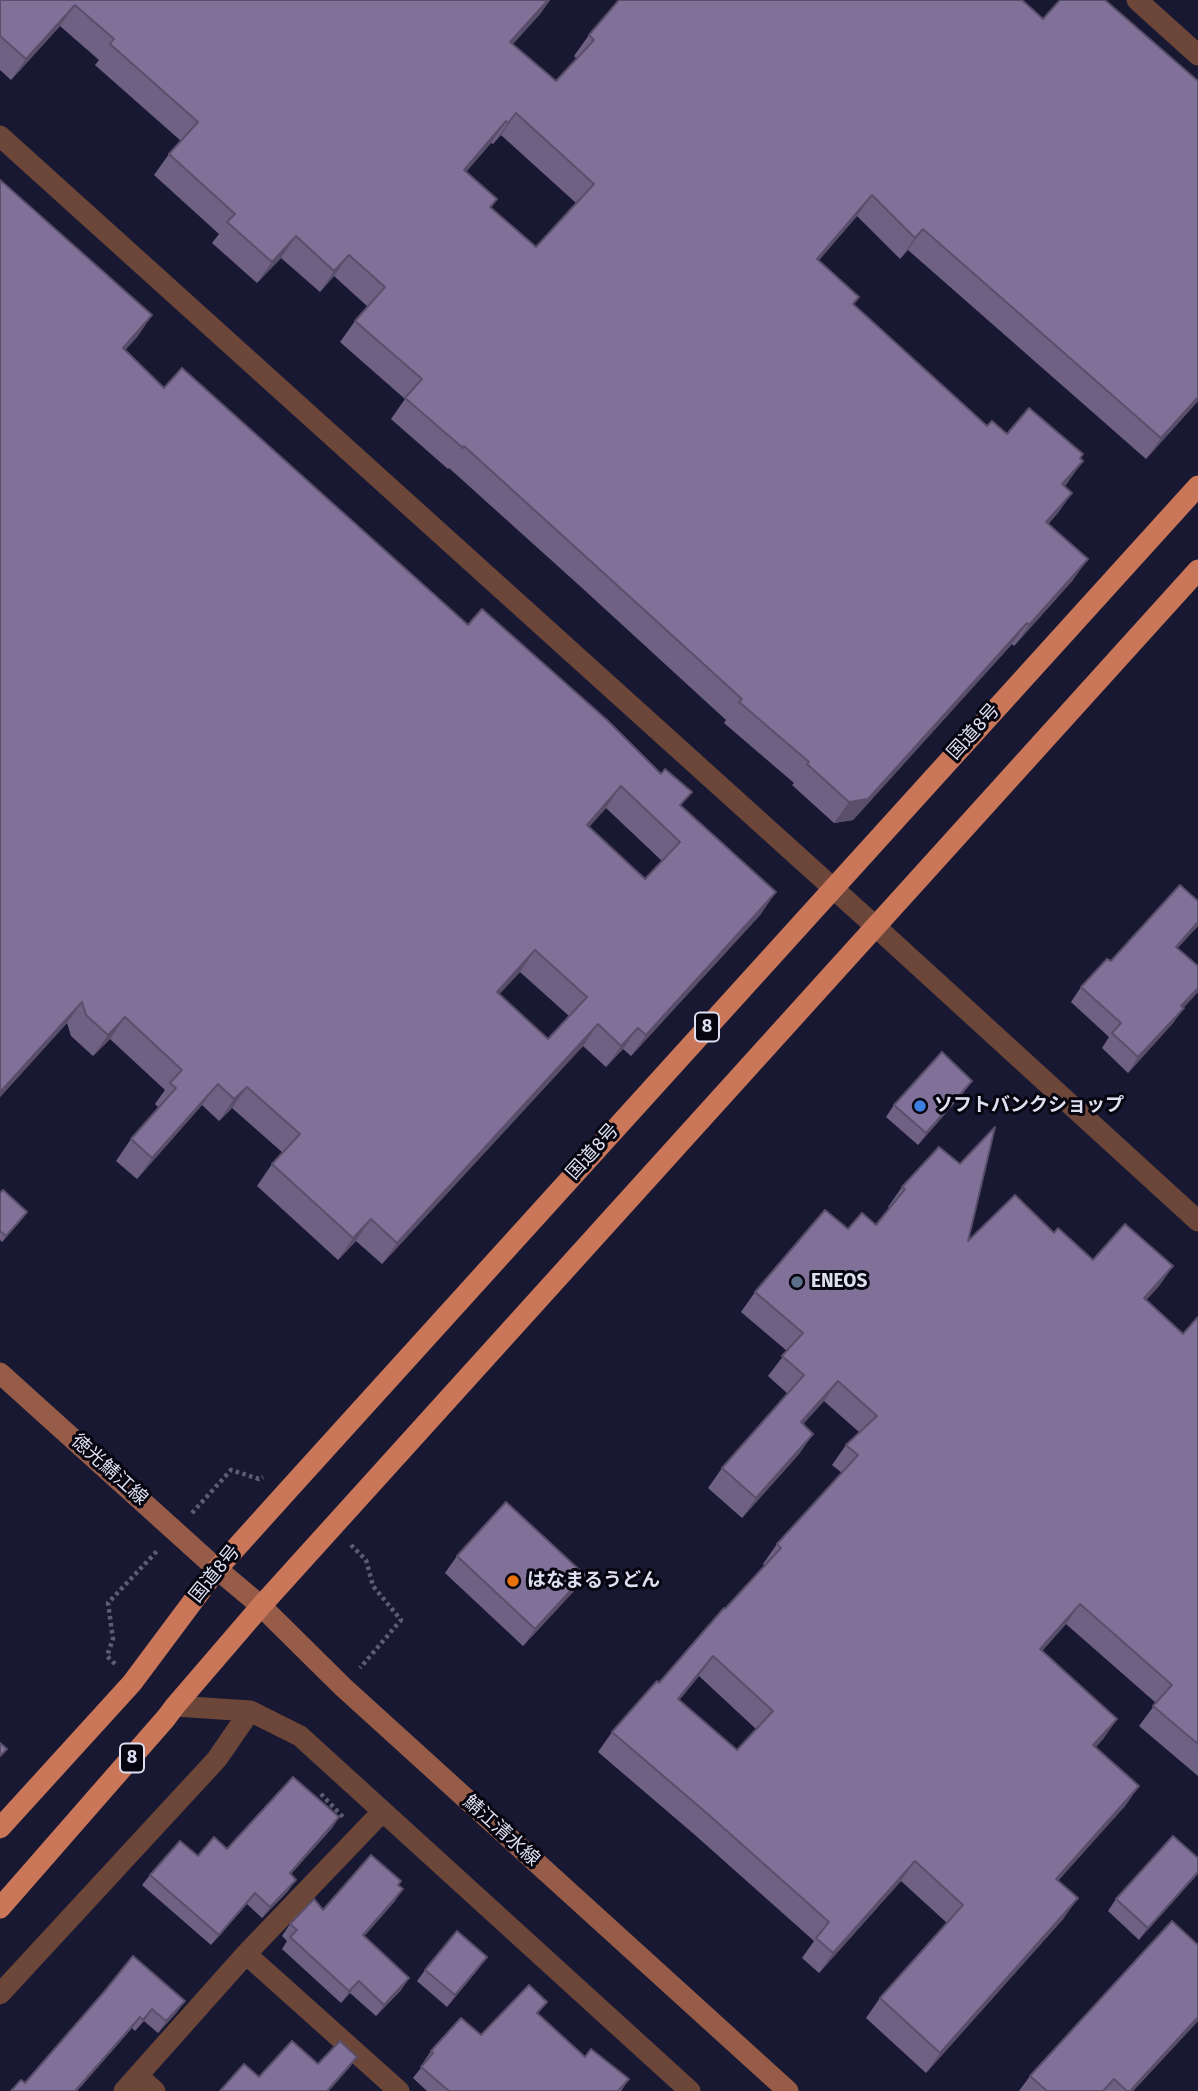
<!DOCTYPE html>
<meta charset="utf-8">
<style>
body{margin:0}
canvas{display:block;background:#191832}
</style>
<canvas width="1198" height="2091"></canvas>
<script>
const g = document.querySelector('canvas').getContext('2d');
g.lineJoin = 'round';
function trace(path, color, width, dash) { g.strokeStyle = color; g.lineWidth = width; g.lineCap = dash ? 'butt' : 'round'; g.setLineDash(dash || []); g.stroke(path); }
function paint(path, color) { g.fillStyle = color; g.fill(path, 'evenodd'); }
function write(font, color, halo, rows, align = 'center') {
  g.font = font + ' "Fira Sans","Noto Sans JP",sans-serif'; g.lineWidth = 6; g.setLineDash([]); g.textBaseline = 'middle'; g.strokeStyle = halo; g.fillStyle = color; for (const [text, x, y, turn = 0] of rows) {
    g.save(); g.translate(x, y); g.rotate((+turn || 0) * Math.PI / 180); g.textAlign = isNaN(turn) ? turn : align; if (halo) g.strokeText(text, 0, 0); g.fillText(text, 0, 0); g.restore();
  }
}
const path = new Path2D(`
 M192 1513 231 1470 259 1479 263 1477
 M351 1545 366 1560 373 1586 401 1620 360 1668
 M115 1664 107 1656 113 1639 108 1603 158 1550
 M321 1794 344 1818`);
const minor = new Path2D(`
 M175 1706 250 1711 300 1736 690 2091
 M246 1954 399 2091
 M0 1994 217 1759 250 1711
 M138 2076 155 2091
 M124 2091 246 1954 382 1812`);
const tertiary = new Path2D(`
 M1137 0 1198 55
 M0 136 875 926 1198 1221`);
const secondary = new Path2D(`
 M0 1373 217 1569 261 1606 343 1687 788 2091`);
const trunk = new Path2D(`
 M0 1828 132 1683 217 1569 290 1488 1198 486
 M0 1908 166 1718 175 1706 261 1606 1198 570`);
const wall = new Path2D(`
 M0 0H550L540 14 513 44 556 81 577 59 574 56 589 35 1043 19 1198 81V401L1146 459 908 250 900 259 857 216 819 260 854 305 987 426 1007 434 1080 458 1068 482 1065 486 1072 493 1057 514 1048 524 1073 580 1014 646 1012 644 853 820 834 823 792 785 794 783 724 723 726 720 581 587 449 468 448 469 391 419 405 399 340 342 355 321 368 307 334 276 320 292 281 258 257 283 212 243 219 234 154 175 169 154 181 141 95 65 99 60 60 26 11 80 0 70ZM501 135 576 203 536 247 491 208 497 199 466 172 491 143 493 144Z
 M0 180 152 315 137 337 125 350 164 388 468 625 682 806 761 914 631 1056 623 1049 606 1067 583 1046 382 1264 356 1241 338 1260 257 1186 272 1164 283 1153 232 1108 219 1121 202 1105 137 1179 116 1161 131 1139 159 1108 155 1104 165 1090 110 1039 93 1056 71 1036 67 1023 0 1097ZM606 808 662 861 645 879 589 827ZM520 972 569 1016 548 1039 499 994Z
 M1198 926 1177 948 1198 966V992L1183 1008 1173 1023 1128 1073 1102 1048 1109 1037 1071 1002 1081 987 1111 961Z
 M964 1092 918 1145 886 1117 894 1105Z
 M902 1187 968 1241 1054 1233 1093 1260 1173 1266 1159 1286 1146 1300 1183 1334 1198 1317V1776L1139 1726 1156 1703 1066 1624 1042 1651 1117 1719 1103 1739 1096 1747 1139 1786 1125 1806 1058 1880 1064 1918 926 2073 866 2018 880 1998 947 1923 901 1881 819 1973 802 1958 814 1941 695 1835 598 1752 612 1732 659 1683 765 1566 763 1564 777 1544 842 1473 832 1465 846 1445 859 1432 824 1401 803 1424 813 1434 799 1454 742 1518 708 1488 722 1468 788 1394 768 1376 787 1351 741 1312 755 1292 848 1229 876 1225 890 1208 888 1207ZM699 1676 756 1729 737 1750 679 1700Z
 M0 1193 23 1218 2 1242 0 1240Z
 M457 1556 585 1575 573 1592 523 1646 445 1573Z
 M339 1817 332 1828 291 1874 288 1891 262 1918 247 1904 211 1945 142 1885 150 1875 198 1856 227 1849Z
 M1198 1858 1139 1940 1108 1911 1116 1899Z
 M399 1885 395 1901 364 1936 409 1978 401 1990 376 2016 350 1993 341 2003 282 1949 287 1941 282 1936 290 1924 323 1910Z
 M1198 1945V2021L1133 2091H1019L1030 2076Z
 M479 1968 447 2007 417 1981 425 1970Z
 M104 1992 177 2012 158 2033 144 2021 135 2031 132 2028 77 2091H11L25 2083Z
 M538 2015 585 2057 629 2079 621 2091H427L413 2078 424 2064 423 2063 431 2051 481 2035Z`);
const shadedWall = new Path2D(`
 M548 0H550L540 14 495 63 510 42Z
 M75 5 60 26 11 80 26 59Z
 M516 113 501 135 493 144 508 123Z
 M506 121 491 143 449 191 464 170Z
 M872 195 857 216 802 280 817 259Z
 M923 229 908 250 900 259 915 238Z
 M296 236 281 258 257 283 272 262Z
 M349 255 334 276 320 292 334 271Z
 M152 315 137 337 108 369 123 348Z
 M1198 397V401L1146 459 1161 438Z
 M1083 461 1068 482 1047 505 1062 484Z
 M1072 493 1057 514 1031 544 1046 522Z
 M1088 559 1073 580 1014 646 1029 625Z
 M1027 623 1012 644 853 820 834 823 849 802Z
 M621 786 606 808 572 846 587 825Z
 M776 892 761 914 631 1056 646 1035Z
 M1198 922V926L1165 962 1176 947Z
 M535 950 520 972 482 1013 497 992Z
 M1198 988V992L1171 1021 1181 1006Z
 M82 1002 67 1023 0 1097V1092Z
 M1184 1008 1173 1023 1128 1073 1138 1057Z
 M125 1017 110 1039 93 1056 108 1035Z
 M598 1024 583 1046 382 1264 397 1243Z
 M638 1028 623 1049 606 1067 621 1046Z
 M972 1081 964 1092 918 1145 926 1133Z
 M218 1084 202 1105 137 1179 152 1158Z
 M247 1087 232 1108 219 1121 234 1099Z
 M371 1219 356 1241 338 1260 353 1238Z
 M1173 1266 1159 1286 1130 1318 1144 1298Z
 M838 1381 824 1401 787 1442 801 1422Z
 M813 1434 799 1454 742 1518 756 1498Z
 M585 1575 573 1592 523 1646 535 1629Z
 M1080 1604 1066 1624 1026 1669 1040 1649Z
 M713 1656 699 1676 664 1719 678 1699Z
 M1117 1719 1103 1739 1079 1765 1093 1745Z
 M1139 1786 1125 1806 1042 1899 1056 1879Z
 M339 1817 332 1828 282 1884 290 1873Z
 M915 1861 901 1881 819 1973 833 1953Z
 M1198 1872V1874L1139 1940 1148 1928Z
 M296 1880 288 1891 262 1918 270 1907Z
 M403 1889 395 1901 355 1947 363 1935Z
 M255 1893 247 1904 211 1945 219 1935Z
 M1078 1898 1064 1918 926 2073 940 2053Z
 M487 1957 479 1968 447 2007 455 1995Z
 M409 1978 401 1990 376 2016 384 2005Z
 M359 1981 350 1993 341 2003 349 1991Z
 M185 2001 177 2012 158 2033 166 2021Z
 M152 2009 144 2021 135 2031 143 2020Z
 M140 2017 132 2028 77 2091H75Z
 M1198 2017V2021L1133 2091H1130Z
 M357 2057 350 2067 329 2091H327Z`);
const building = new Path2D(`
 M0 0H548L510 42 556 81 594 40 589 35 619 0H1022L1043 19 1060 0H1105L1198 81V397L1161 438 923 229 915 238 872 195 817 259 859 297 853 304 987 426 992 421 1007 434 1029 408 1083 454 1080 458 1083 461 1062 484 1072 493 1046 522 1088 559 1029 625 1027 623 868 799 849 802 807 764 809 762 739 702 742 699 596 566 464 446 463 448 405 398 422 379 355 321 385 287 349 255 334 271 296 236 272 262 227 222 235 214 169 154 198 122 110 44 114 39 75 5 26 59 0 36ZM516 113 594 184 536 247 490 207 497 199 464 170 506 121 508 123Z
 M0 180 152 315 123 348 164 388 182 368 468 625 482 609 607 720 661 774 665 769 692 792 680 805 776 892 646 1035 638 1028 621 1046 598 1024 397 1243 371 1219 353 1238 272 1164 300 1134 247 1087 234 1099 218 1084 152 1158 131 1139 176 1088 170 1083 182 1070 125 1017 108 1035 86 1015 82 1002 0 1092ZM621 786 680 842 645 879 587 825ZM535 950 587 997 548 1039 497 992Z
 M1180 885 1198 901V922L1176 947 1198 966V988L1181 1006 1184 1008 1138 1057 1112 1033 1121 1023 1081 987 1107 959 1111 961Z
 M942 1052 972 1081 926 1133 894 1105Z
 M995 1127 968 1241 1015 1195 1054 1233 1058 1228 1093 1260 1125 1224 1173 1266 1144 1298 1183 1334 1198 1317V1744L1153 1706 1172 1685 1080 1604 1040 1649 1117 1719 1093 1745 1139 1786 1056 1879 1078 1898 940 2053 880 1998 963 1905 915 1861 833 1953 816 1938 829 1922 709 1815 612 1732 657 1681 659 1683 724 1608 725 1609 781 1548 777 1544 858 1455 846 1445 877 1416 838 1381 801 1422 813 1434 756 1498 722 1468 804 1375 782 1356 803 1333 755 1292 825 1210 848 1229 862 1213 876 1225 905 1189 902 1187 939 1147 960 1164ZM713 1656 773 1711 737 1750 678 1699Z
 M3 1190 27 1212 6 1236 0 1231V1193Z
 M506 1502 585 1575 535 1629 457 1556Z
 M0 1743 7 1749 0 1756Z
 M293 1777 339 1817 290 1873 296 1880 270 1907 255 1893 219 1935 150 1875 180 1841 198 1856 214 1837 227 1849Z
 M1173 1836 1198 1858V1872L1148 1928 1116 1899Z
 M371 1855 401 1881 398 1885 403 1889 363 1935 409 1978 384 2005 359 1981 349 1991 290 1937 297 1930 290 1924 314 1899 323 1910Z
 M1172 1921 1198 1945V2017L1130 2091H1127L1114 2079 1103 2091H1047L1030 2076Z
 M457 1931 487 1957 455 1995 425 1970Z
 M133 1956 185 2001 166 2021 152 2009 143 2020 140 2017 75 2091H11L21 2080 25 2083 104 1992Z
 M529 1985 547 2002 537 2013 585 2057 591 2049 629 2079 618 2091H449L421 2067 433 2053 431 2051 461 2018 481 2035Z
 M292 2041 318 2064 340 2041 357 2057 327 2091H220L244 2064 259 2077Z`);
const markers = [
 [920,1106,7,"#3f7fe0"],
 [797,1282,7,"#5c6f8a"],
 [513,1581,7,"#e8710a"]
];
const shields = [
 [707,1027,24],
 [132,1758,24]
];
const shieldNames = [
 ["8",707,1027],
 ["8",132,1758]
];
const streetNames = [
 ["国道8号",974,732,-48],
 ["国道8号",593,1152,-48],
 ["徳光鯖江線",109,1470,42],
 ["国道8号",215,1574,-51],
 ["鯖江清水線",501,1831,42]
];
const poiNames = [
 ["ソフトバンクショップ",934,1106],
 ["ENEOS",811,1282],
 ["はなまるうどん",527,1581]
];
trace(path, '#5d5c74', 4.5, [3.5, 3.5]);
trace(minor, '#6b4639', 21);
trace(tertiary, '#6b4639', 21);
trace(secondary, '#975c48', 21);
trace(trunk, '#ca7658', 21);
paint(wall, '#6f6184');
paint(shadedWall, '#5a4f6b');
paint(building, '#817199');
trace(building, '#5a4f6b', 2);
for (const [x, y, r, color] of markers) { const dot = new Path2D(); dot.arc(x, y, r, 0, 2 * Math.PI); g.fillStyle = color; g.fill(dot); trace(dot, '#060510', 2.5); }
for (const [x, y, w] of shields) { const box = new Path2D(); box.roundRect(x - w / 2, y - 14.5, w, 29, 5); g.fillStyle = '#060510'; g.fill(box); trace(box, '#dedff1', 2); }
write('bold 18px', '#dedff1', null, shieldNames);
write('19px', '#dedff1', '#060510', streetNames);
write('bold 19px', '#dedff1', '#060510', poiNames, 'left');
</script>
